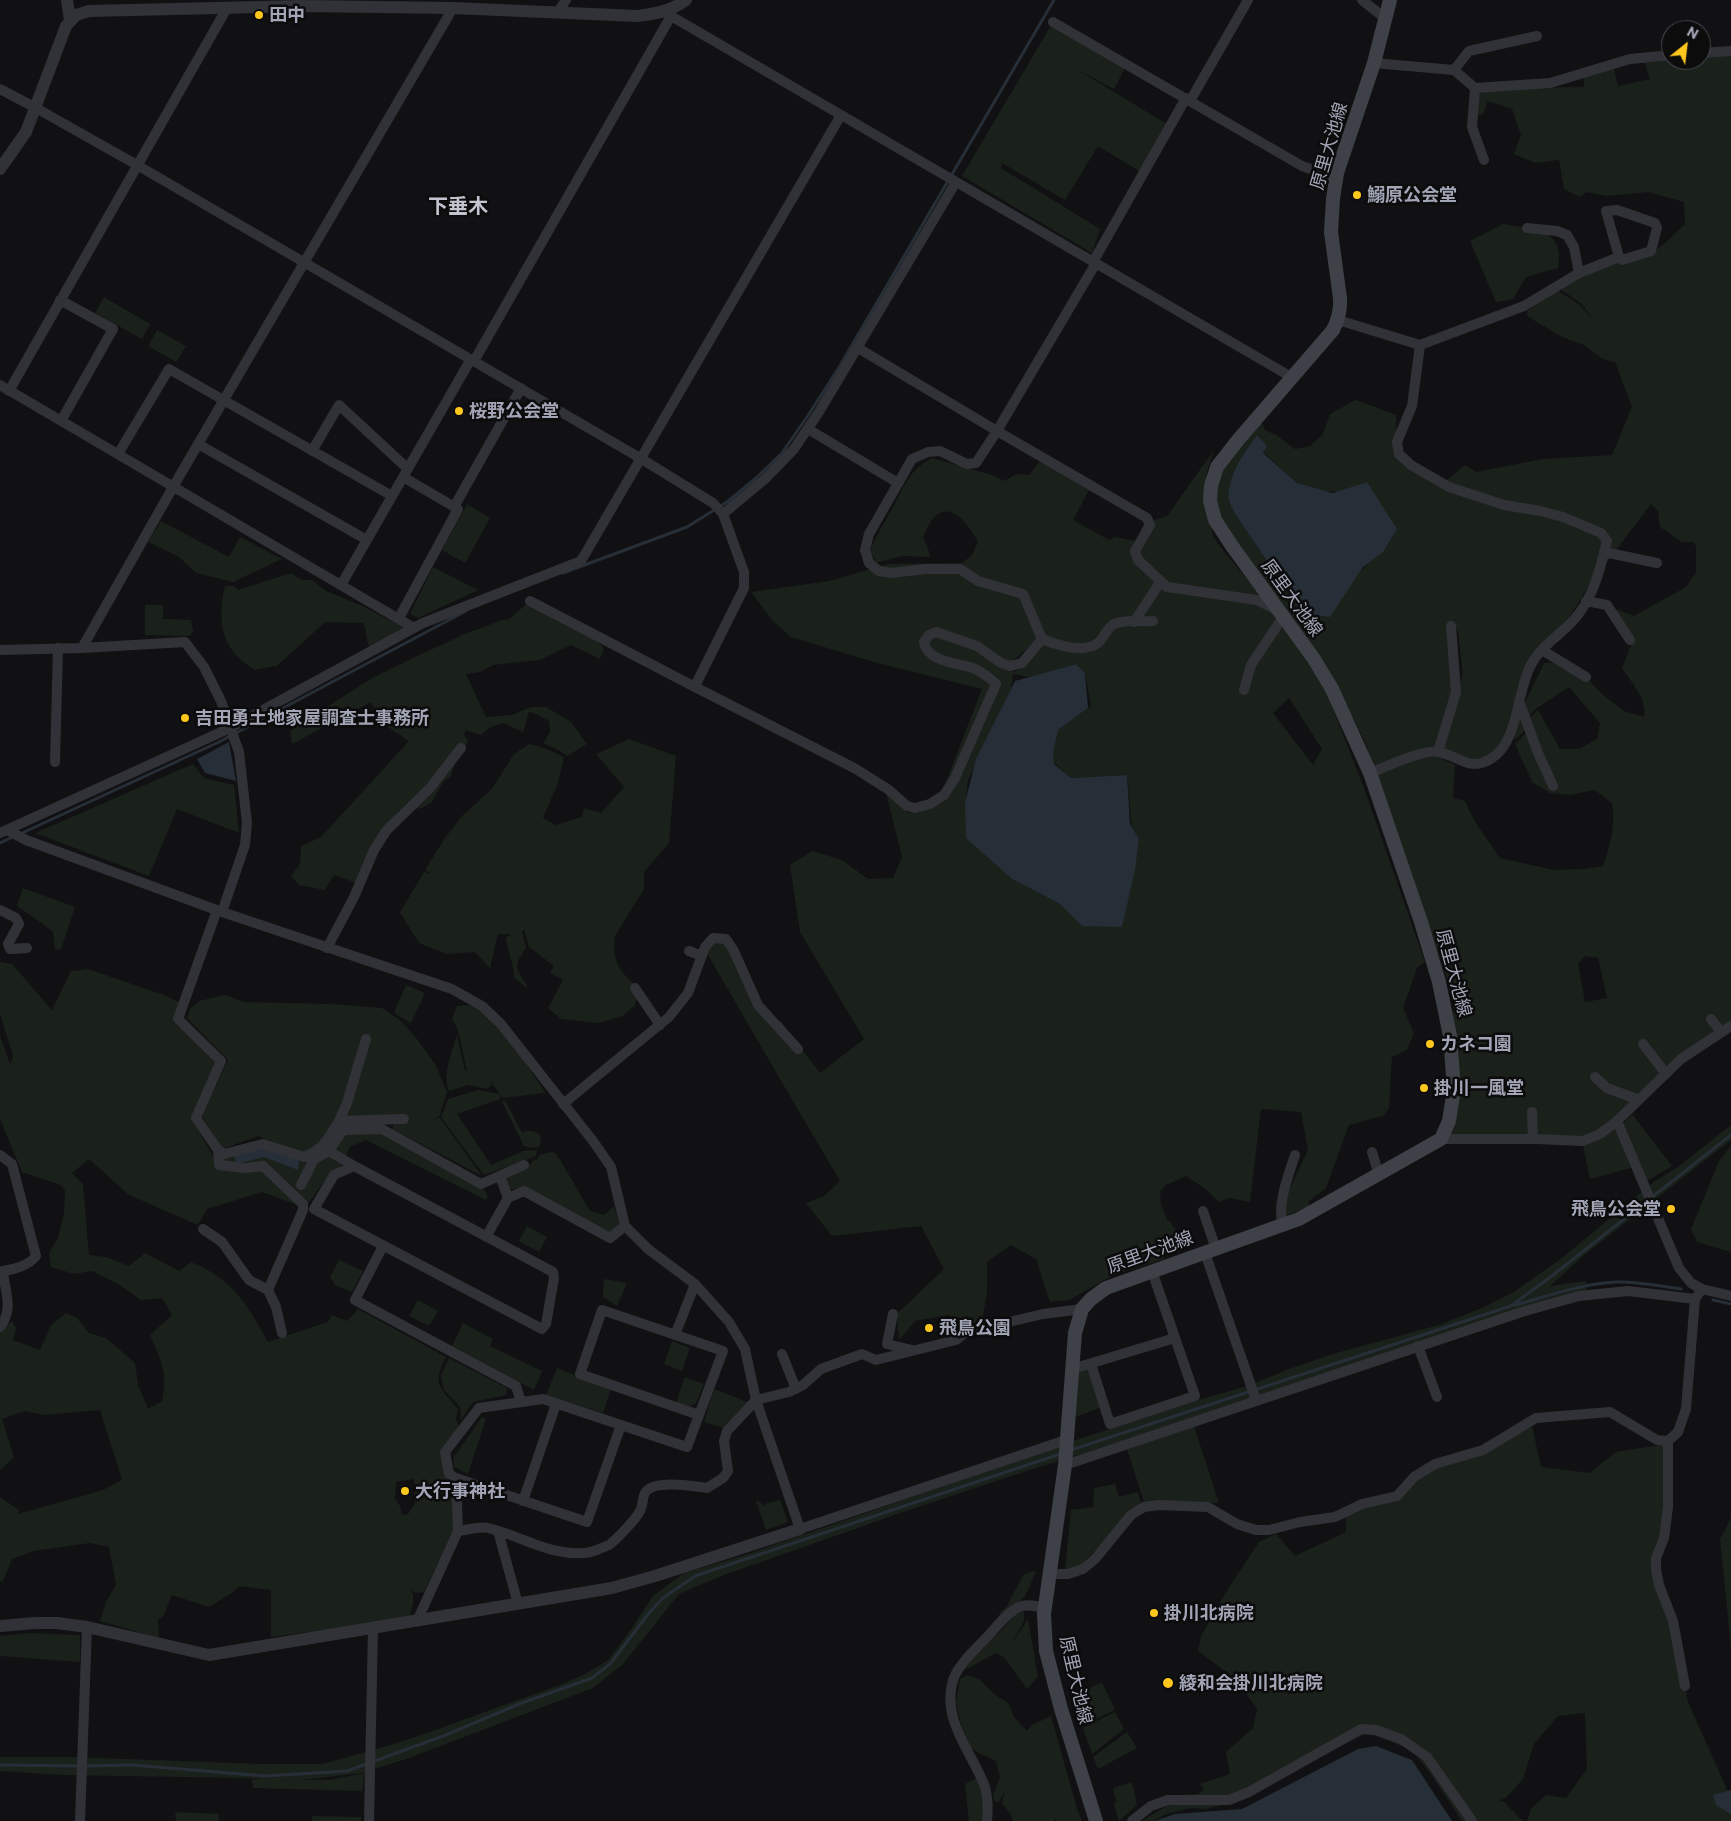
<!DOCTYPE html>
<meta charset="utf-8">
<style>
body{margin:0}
#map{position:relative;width:1731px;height:1821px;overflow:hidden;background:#111113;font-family:Commissioner,sans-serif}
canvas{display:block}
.north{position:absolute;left:1661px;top:20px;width:50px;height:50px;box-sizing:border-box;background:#0c0c0d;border:1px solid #484950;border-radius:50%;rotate:29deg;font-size:14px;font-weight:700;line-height:20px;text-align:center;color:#a1a5b5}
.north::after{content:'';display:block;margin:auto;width:18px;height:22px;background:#ffc71c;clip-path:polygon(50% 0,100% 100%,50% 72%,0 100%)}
</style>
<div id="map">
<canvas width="1731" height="1821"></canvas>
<div class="north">N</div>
</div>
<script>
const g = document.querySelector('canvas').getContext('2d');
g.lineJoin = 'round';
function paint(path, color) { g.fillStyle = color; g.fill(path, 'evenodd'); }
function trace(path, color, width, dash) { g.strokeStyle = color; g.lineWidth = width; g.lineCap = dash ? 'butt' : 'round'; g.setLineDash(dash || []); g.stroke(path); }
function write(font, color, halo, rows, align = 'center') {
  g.font = font + ' Commissioner,"Noto Sans JP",sans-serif'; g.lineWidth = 5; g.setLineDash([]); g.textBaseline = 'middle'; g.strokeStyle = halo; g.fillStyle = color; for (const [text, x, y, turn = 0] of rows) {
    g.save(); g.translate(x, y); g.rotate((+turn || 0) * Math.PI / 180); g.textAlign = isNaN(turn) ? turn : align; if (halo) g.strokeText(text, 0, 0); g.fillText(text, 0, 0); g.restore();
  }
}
const green = new Path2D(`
 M1053 22 1125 68 1114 89 1078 70 1170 126 1139 171 1098 146 1065 200 1002 163 1001 168 1100 229 1092 253 962 176Z
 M1731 45V1027L1658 1082 1585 1141 1442 1138 1457 1058 1446 1017 1460 1006 1449 983 1456 963 1447 979 1373 772 1367 746 1353 718 1306 638 1311 634 1321 632H1311L1303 637 1215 520 1211 487 1259 416 1265 430 1276 435 1295 449 1310 446 1323 434 1330 414 1356 400 1396 415 1397 455 1419 470 1447 480 1465 465 1476 472 1543 459 1612 455 1632 407 1615 362 1603 359 1584 345 1562 337 1527 316V311L1557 290 1580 305 1593 320 1582 304 1560 289 1579 273 1622 260 1619 268 1627 253 1648 254 1662 246 1685 224 1684 202 1648 192 1607 196 1586 192 1580 197 1564 189 1559 160 1535 163 1514 154 1521 135 1512 109 1488 101 1483 114 1476 116 1477 93 1510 88 1584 87V73L1613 64 1618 86 1650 79 1643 58 1701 60V55H1707ZM1263 452 1297 483 1326 491 1362 494 1371 560 1358 574 1329 617 1289 595 1229 503V501ZM1651 504 1658 511 1660 527 1682 542H1694L1696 547V572L1686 587 1634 616 1616 609 1631 645 1622 668C1631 682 1648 700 1644 717L1624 711 1603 695 1580 671 1568 663H1544L1522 709 1514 741 1524 731 1527 718 1537 708 1569 687 1600 723 1597 739 1579 749H1560L1538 710 1527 720V732L1515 744 1532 782 1550 793 1570 795 1595 790 1612 803C1616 825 1610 845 1603 866L1584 869 1554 870 1500 858 1475 822 1465 801 1453 798 1455 765 1438 757 1420 758 1433 749 1440 740V749C1447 752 1454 758 1461 759 1475 762 1490 757 1499 747 1506 739 1516 696 1518 684L1516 683 1523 685 1557 631 1559 633 1589 586ZM1451 623 1458 631 1463 675 1457 692ZM1585 956 1598 958 1607 998 1636 993 1585 1002 1578 964Z
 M1503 224C1533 230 1566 228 1558 268L1526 277 1513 299 1496 302 1470 241Z
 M104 297 150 324 142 339 95 313Z
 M157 330 186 346 176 362 148 346Z
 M1214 450 1207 471 1208 491 1213 536 1222 549 1314 659 1365 791 1425 962 1417 968 1403 1008 1414 1033 1407 1050 1392 1057 1389 1108 1383 1116 1349 1125 1326 1188 1309 1201 1308 1207 1285 1216 1286 1196 1308 1150 1301 1112 1261 1109 1250 1202 1230 1198 1219 1202 1207 1190 1186 1176 1166 1185 1160 1192 1161 1205 1168 1221 1169 1220 1188 1248 1165 1249 1164 1259 1113 1275 1069 1300 1050 1302 1036 1259 1011 1245 987 1262V1293L982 1321 957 1328 949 1315 915 1321 899 1340 897 1314 944 1269 921 1226 832 1236 806 1203 824 1196 840 1181 787 1091 708 955 706 945 720 940 733 949 773 1027 780 1020 820 1073 864 1039 800 932 790 865 812 851 842 860 868 879 893 878 902 857 886 793 908 813 927 809 942 792 982 689 877 663 791 637 772 620 751 592 829 581 889 564 962 563 972 555 978 542C970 527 950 497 932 520 928 524 926 532 923 537L928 548 930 557 902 556 876 563 870 551C875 538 881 528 888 516 902 493 906 471 932 458L989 474 1005 481 1016 474 1029 475 1039 462 1064 470 1090 488 1073 520 1109 540 1115 537 1135 541 1150 538 1141 528 1145 523 1167 516ZM1039 639 1093 651 1088 653 1045 642 1013 673 1012 661ZM1076 664 1085 673 1091 706 1058 730 1050 759 1071 778 1127 775 1132 828 1139 839 1082 926 1060 904 1012 879 965 810 968 780 1011 689 1013 674 1030 677ZM1289 698 1322 749 1313 765 1273 713Z
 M467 504 490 518 465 563 442 550Z
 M161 521 229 557 240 537 282 559 233 582 196 573 179 557 148 542Z
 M433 567 478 590 418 618 410 614Z
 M291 573 302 580H312L326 591 360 605 405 628 369 648 364 623 325 622 277 666 254 670C248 665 240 660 235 654 219 635 219 609 225 586H234L238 590Z
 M530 601 582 627 604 648 600 659 571 645 540 660 493 665 480 672 466 674 486 717 512 715 531 707H546L571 722 587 744 567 756 559 750 543 743 550 732 549 721 536 714 529 712 523 733 521 731 503 723 491 727 481 735 466 730 464 734 468 741 455 763 451 776 444 781 431 803 422 808 407 810 393 819 359 884 334 875 325 890 299 885 291 876 300 864 301 846 321 837 410 740 409 741 383 724 371 702 292 744 290 731 372 678 419 655 465 634 502 620 509 619Z
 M145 605H163V619L191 620 193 631 190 636 145 635Z
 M629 739 676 756 669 843 644 872V889L615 936C613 949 615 964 624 974 630 981 635 983 639 991L635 1005 623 1016 598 1023 561 1019 548 1008 563 980 550 973 554 966 529 947 524 930 522 931 526 947C514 967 514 967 528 986L525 987 514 977C514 963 507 951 506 938L511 934H498L490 968 475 952 447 954 419 943 401 914H399L424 872 431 874 425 870 445 838 462 816 492 789 514 754 529 744 544 748 564 757 558 783 543 818 556 825 582 817 584 808 601 813 624 787 596 754Z
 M193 764 204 778 234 785 239 833 177 809 149 876 35 833Z
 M23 888 75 907 61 949 55 950 53 932 43 924 17 906Z
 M0 962 12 964 52 1010 71 971 88 969 164 995 180 1003 173 1022 219 1060 192 1119 219 1167 222 1149 202 1116 228 1060 187 1018 190 1009 199 1001 225 995 244 1002 330 1004 382 1008 401 1021 417 1039 435 1064 447 1092 439 1117 431 1120 440 1118 482 1176 392 1129 396 1119 343 1133H383L481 1184 488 1196 486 1200 366 1140 350 1147 341 1166 328 1176 308 1204 268 1169 303 1207 262 1192 207 1209 198 1225 129 1195 89 1159 72 1173 83 1184 89 1255 106 1257 129 1266 145 1253 179 1271 191 1262C234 1280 247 1304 268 1342L328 1322 332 1315 347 1321 358 1309 446 1357C432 1384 439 1387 458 1409L456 1419 459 1427 444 1450 454 1479V1528L424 1592 415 1593 411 1590C416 1598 412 1610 408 1619L271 1637V1590L239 1586 232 1593 209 1607 172 1595 164 1615 158 1620 159 1638 100 1621 106 1602 116 1585 109 1547 90 1543 34 1551 12 1559 3 1581H0V1497L19 1510 18 1514 103 1490 122 1480 100 1410 45 1415 24 1411 2 1419 14 1457 0 1470V1331L12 1321 16 1328 13 1340 40 1350 51 1325 66 1313 77 1318 89 1333 106 1338 135 1363 138 1385 148 1409 162 1401C168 1372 161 1361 150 1335L172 1315 162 1298 141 1300 118 1284 92 1271 74 1274 51 1267 49 1253 58 1238 64 1213 65 1191 61 1185 22 1172 0 1119V1036L10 1064 13 1056 0 1014ZM258 1136 308 1156 223 1149ZM414 1479 415 1504 408 1514 402 1515 400 1506 395 1499 396 1482Z
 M406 985 425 993 411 1023 394 1013Z
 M472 1005 496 1018 546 1094 544 1093 503 1098 501 1095 500 1099 457 1114 491 1165 523 1151 537 1150 536 1156 484 1175 441 1117 448 1099 478 1090 500 1094 490 1081 491 1086 487 1089 468 1085 449 1091C442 1074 452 1052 457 1035L465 1071H467L458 1030 452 1019 457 1006Z
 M505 1100 522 1133C528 1129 536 1131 541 1136L540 1147 532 1148 524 1146 502 1102Z
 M1632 1114 1672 1166 1647 1181 1623 1124Z
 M1616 1124 1631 1168 1590 1179 1583 1146 1602 1136Z
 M1731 1125V1140L1583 1256 1550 1286 1586 1281 1587 1295 1030 1470 906 1511 724 1575 679 1594 623 1664 593 1688 409 1758 362 1773 301 1780H328L365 1773 362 1791 253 1788 252 1780 261 1779 241 1778 62 1775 0 1771V1757H73L261 1764H322L384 1747 427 1733 565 1683 587 1673 608 1660 632 1628 653 1596 684 1573 745 1555 1079 1439 1198 1400 1251 1385 1286 1370 1336 1353 1439 1325 1484 1307 1512 1293 1562 1258 1655 1181 1678 1167Z
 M1731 1146V1252L1697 1242 1691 1229 1719 1161Z
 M550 1152 555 1153 559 1158 590 1211 604 1215 614 1206 621 1229 611 1237 523 1188 507 1190 501 1174 526 1164 530 1165 534 1159 537 1160 539 1155Z
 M527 1226 547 1237 539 1252 519 1241Z
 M339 1260 363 1271 352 1292 335 1285 330 1277Z
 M604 1279 627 1283 617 1306 603 1297Z
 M418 1300 438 1311 429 1326 409 1316Z
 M463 1323 493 1339 490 1346 542 1371 534 1390 452 1346Z
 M672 1341 690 1348 682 1371 664 1364Z
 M449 1358 507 1388 506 1395 473 1402 461 1420 460 1407 444 1390 441 1376Z
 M1091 1364 1104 1406 1076 1417 1077 1369Z
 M557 1368 611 1389 603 1413 546 1395Z
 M685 1377 704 1384 696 1403 689 1407 676 1402Z
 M714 1389 747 1402 723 1428 704 1422Z
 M482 1417 486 1419 468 1474 454 1467 453 1458Z
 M1531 1421 1541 1467 1590 1473 1616 1452 1667 1444V1495L1656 1570 1671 1615 1688 1702 1729 1794 1731 1793V1821H1527L1531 1809 1546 1795 1566 1798 1587 1769 1585 1713 1558 1716 1534 1744 1523 1779 1506 1798 1495 1802 1503 1801 1523 1821H1462L1430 1773 1412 1750 1368 1733 1353 1740 1234 1802 1206 1809 1190 1808 1164 1815 1154 1821H1142L1166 1806 1185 1803 1183 1800 1185 1795 1198 1794 1204 1789 1200 1784 1230 1774 1226 1752 1253 1728 1257 1709 1236 1679 1198 1651 1201 1636 1226 1592 1259 1542 1276 1534 1295 1556 1346 1532V1512L1398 1494 1414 1477 1484 1449Z
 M1194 1426 1219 1503 1144 1502 1127 1449Z
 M1115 1484 1119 1497 1138 1492 1141 1503 1080 1566 1075 1569H1065L1071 1510 1093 1507 1094 1488Z
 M780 1500 788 1522 766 1530 756 1501H758L765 1506V1504Z
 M1731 1518V1648L1720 1539Z
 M1033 1571 1036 1572 1025 1596 997 1621 1000 1613 1007 1606 1023 1575Z
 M1024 1611V1621L1012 1643 1028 1619 1038 1677 1027 1689 1004 1657 996 1653 965 1670 972 1659 999 1633 1017 1612Z
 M30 1633 80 1635V1662L0 1656V1636Z
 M967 1675 979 1679 994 1694 1008 1703 1014 1717 1027 1731 1032 1725 1051 1716 1077 1809 1082 1821H1056V1818L1054 1821H1013L1011 1815 1002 1803 1004 1792 999 1802 994 1801 993 1795 1000 1777 996 1761 979 1753 971 1748 961 1725 956 1702 960 1679Z
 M1102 1682 1115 1710 1083 1725 1072 1696Z
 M1115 1712 1124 1729 1092 1754 1083 1728Z
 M1127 1732 1137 1748 1098 1769 1093 1757Z
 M977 1778 983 1789 985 1821H969L965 1784Z
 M1132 1782 1137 1805 1119 1821 1114 1804 1116 1802 1113 1788Z
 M175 1812 219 1814V1821H176Z
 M312 1816 361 1817V1821H312Z`);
const water = new Path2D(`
 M1257 435 1267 446 1263 453 1297 483 1312 487 1333 493 1367 482 1397 529 1383 552 1363 567 1330 617 1302 613 1236 515C1234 511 1230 505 1229 501 1226 477 1244 453 1257 435Z
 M1076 664 1085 673 1088 708 1058 730 1053 753 1054 764 1071 778 1127 775 1130 824 1139 839 1135 870 1122 927 1082 926 1060 904 1012 879 966 838 965 803 976 759 1015 681Z
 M229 742 236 781 205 773 197 759Z
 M264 1148 299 1159 298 1170 264 1157 236 1164 234 1154Z
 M1376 1746 1412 1760 1452 1821H1155L1175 1814 1242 1809 1358 1749Z
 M1731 1790V1814L1716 1805 1713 1795Z`);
const stream = new Path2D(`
 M563 573 687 527 727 502 756 478 782 453 809 414 838 369 1054 0
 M20 834 219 742 466 611
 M0 843 15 836
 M1713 1300 1731 1304
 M1515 1305C1548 1296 1581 1284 1616 1282 1637 1281 1660 1286 1681 1289
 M1071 1450 1511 1306 1553 1275 1731 1135
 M0 1765 79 1766
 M85 1766 132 1765 265 1776 347 1771 446 1735 519 1704 592 1678 610 1664 649 1613 663 1598 695 1576 1063 1453`);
const minor = new Path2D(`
 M1362 0 1386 19
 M557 13 566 0
 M1053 22 1302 166 1336 178
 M1701 53 1731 51
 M1374 63 1454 70 1475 88 1550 83 1630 59 1671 55
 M1454 70 1469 51 1537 36
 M1475 88 1472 127 1484 160
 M0 89 36 108 137 165 640 458 713 503 723 514 744 572V588L695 686
 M1190 101 1248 0
 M1527 228 1557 231 1567 235 1574 247 1579 273
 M1093 262 1186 98
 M1096 263 997 431 976 463 967 464 940 451 928 452 912 459 869 534 865 550 869 563 879 571 891 573 925 569H960L978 581 1023 594 1042 639C1057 645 1085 655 1099 642 1104 637 1107 628 1114 624 1125 619 1142 622 1153 621
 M60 300 113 329 61 421
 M1338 320 1420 345 1524 306 1579 273 1619 257 1622 260 1651 251 1657 228 1655 223 1617 210 1606 211 1619 257
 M858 348 997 431 1147 518 1150 525 1135 551 1138 560 1167 587 1257 600 1277 610
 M474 361 671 16 1293 378
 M0 385 414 628
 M9 391 227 8
 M808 429 898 483
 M198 444 367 540
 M312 451 339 405 408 469
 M118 454 169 369 392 496
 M454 507 521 388
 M723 514 765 479 794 449 819 412 956 182
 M1604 552 1657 563
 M341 585 471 359
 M530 601 693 686 856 769 889 790 907 806 915 808 930 804 944 795 955 778 996 684C990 678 982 672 973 668 958 663 927 662 924 642L929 635 936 632 977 646 1001 663 1010 666 1022 663 1042 639
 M1586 601 1607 605 1630 640
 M399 618 458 509 403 477
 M1134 622 1161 581
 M82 648 173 487 453 8
 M0 650 82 648 185 642 204 667 221 701 239 752 247 823 245 845 222 912
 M1542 650 1586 677
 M1244 690 1251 665 1283 617
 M1519 701 1538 753 1553 786
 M1438 752 1456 692 1451 626
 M55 762 58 648
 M1370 773C1388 766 1420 750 1438 752 1458 755 1470 773 1492 758 1519 741 1516 692 1531 665 1542 643 1567 632 1580 612 1595 592 1601 565 1607 541L1601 533 1563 517 1540 511 1504 505 1449 487 1411 465 1399 454 1397 442 1412 406 1420 345
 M7 830 26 840 222 912 452 989 482 1006 501 1024 593 1141 611 1167 625 1226 648 1249 695 1284 729 1322 745 1349 756 1400 800 1529 1066 1440
 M0 833 230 728 423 623 581 561 841 115
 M0 910 16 918 19 924 8 944 10 949 27 948
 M217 910 178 1019 221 1061 196 1118 218 1150 224 1154 263 1144 304 1157C324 1149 328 1139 339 1121L404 1119
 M327 948 354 897 374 850 386 831 430 788 461 748
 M689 951 702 956
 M635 988 660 1025
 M1711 1019 1721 1032
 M1643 1044 1666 1074
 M1595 1077 1607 1088 1639 1100
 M563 1104 669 1017 688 993 705 947 713 938 726 939 733 949 758 1005 798 1049
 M1532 1112 1533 1139
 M339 1121 347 1103 366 1039
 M1617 1121 1679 1268 1691 1283 1702 1289
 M1441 1139H1537L1583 1141 1600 1134 1617 1121 1681 1059 1731 1026
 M218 1150 219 1165 245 1168 263 1166 303 1204V1210L268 1290
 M329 1151 354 1166
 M1372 1152 1379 1175
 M0 1155 12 1164 36 1256C28 1266 15 1269 3 1271 5 1292 14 1309 0 1327
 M354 1166 553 1272 554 1278 546 1324 542 1329 314 1209 334 1175Z
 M500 1176 508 1198
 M301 1185 314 1159 329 1151 343 1130 382 1129 481 1184 524 1165
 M1203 1211 1216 1249
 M1283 1225C1276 1206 1289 1174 1295 1155
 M203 1229 222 1242 249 1280 268 1290 276 1307 282 1333
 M486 1237 508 1198 524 1191 610 1238 625 1226
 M383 1246 355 1300 516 1386 521 1402
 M1205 1253 1256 1400
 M893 1314 887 1344 912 1350
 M675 1335 695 1284
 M1418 1346 1437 1397
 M782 1354 796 1389
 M1091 1364 1110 1424 1195 1396 1152 1271
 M1072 1369 1175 1338
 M621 1425 587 1522 456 1478 449 1474 445 1452 479 1408 543 1399 687 1447 723 1351 602 1310 580 1374 699 1415
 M1668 1441V1507L1664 1538 1656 1558V1569L1659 1585 1673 1621 1685 1686
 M1065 1465 1525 1311 1579 1296 1628 1291 1695 1299 1702 1289 1731 1296
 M523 1501 556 1404
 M458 1531C467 1530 480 1526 488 1528 523 1536 554 1559 591 1552 597 1550 604 1547 609 1545 616 1540 636 1519 640 1511 643 1506 642 1498 645 1493 653 1479 693 1486 707 1488L723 1478 728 1471 724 1441 727 1431 756 1400 789 1392 803 1385 821 1369 862 1354 876 1360 956 1340 966 1332 1043 1314 1082 1309
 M498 1531 518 1604
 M1050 1574H1068L1083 1569 1095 1559 1131 1515 1144 1507 1159 1505 1208 1507 1237 1524 1256 1530H1269L1300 1522 1335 1517 1362 1504 1397 1496 1414 1477 1435 1464 1483 1450 1536 1418 1610 1412 1657 1440 1668 1441 1678 1432 1686 1409 1695 1299
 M417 1621 458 1531 456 1478
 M80 1821 87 1627
 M369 1821 373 1629
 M987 1821C988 1810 988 1798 985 1787 972 1752 941 1720 953 1680 959 1663 977 1648 989 1635 996 1627 1009 1611 1019 1607 1026 1603 1038 1607 1045 1608
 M1132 1821 1151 1806 1168 1800H1229L1249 1792 1361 1729 1376 1730 1401 1739 1427 1757 1472 1821`);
const tertiary = new Path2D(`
 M67 0 70 20
 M0 169 26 132 66 26 76 15 89 11 302 6 453 8 637 16C655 14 671 11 686 0
 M0 1626 35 1623H57L87 1627 209 1655 612 1588 655 1576 800 1529`);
const secondary = new Path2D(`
 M1096 1821 1061 1709 1046 1651 1044 1614 1065 1465 1075 1333 1082 1309 1091 1299 1106 1288 1299 1219 1441 1139 1449 1121 1454 1089 1450 1036 1439 982 1421 922 1370 773 1332 689 1314 659 1232 546 1215 520 1210 501 1211 486 1217 467 1238 440 1333 330C1338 320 1341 311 1340 298L1331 232 1333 199 1337 173 1374 63 1390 0`);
const markers = [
 [259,15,5,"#ffc71c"],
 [1357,195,5,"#ffc71c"],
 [459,411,5,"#ffc71c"],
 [185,718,5,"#ffc71c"],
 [1430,1044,5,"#ffc71c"],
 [1424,1088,5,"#ffc71c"],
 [1671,1209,5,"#ffc71c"],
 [929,1328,5,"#ffc71c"],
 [405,1491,5,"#ffc71c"],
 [1154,1613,5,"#ffc71c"],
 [1168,1683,6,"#ffc71c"]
];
const poiNames = [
 ["田中",269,15],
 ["鰯原公会堂",1367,195],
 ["桜野公会堂",469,411],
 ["吉田勇土地家屋調査士事務所",195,718],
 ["カネコ園",1440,1044],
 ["掛川一風堂",1434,1088],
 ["飛鳥公会堂",1661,1209,"right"],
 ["飛鳥公園",939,1328],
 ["大行事神社",415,1491],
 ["掛川北病院",1164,1613],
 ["綾和会掛川北病院",1179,1683]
];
const streetNames = [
 ["原里大池線",1329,146,-74],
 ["原里大池線",1292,598,54],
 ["原里大池線",1454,973,75],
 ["原里大池線",1150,1252,-20],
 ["原里大池線",1076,1680,77]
];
const quarterNames = [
 ["下垂木",458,206]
];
paint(green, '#19211a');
paint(water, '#262e37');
trace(stream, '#262e37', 3);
trace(minor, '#313238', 10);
trace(tertiary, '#313238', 12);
trace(secondary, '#3f4148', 14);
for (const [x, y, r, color] of markers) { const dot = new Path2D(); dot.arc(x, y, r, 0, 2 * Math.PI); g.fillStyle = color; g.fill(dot); trace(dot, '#0c0c0d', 2); }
write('bold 18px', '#a1a5b5', '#0c0c0d', poiNames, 'left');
write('18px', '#a1a5b5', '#0c0c0d', streetNames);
write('bold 20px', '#c2c5d0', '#0c0c0d', quarterNames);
</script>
